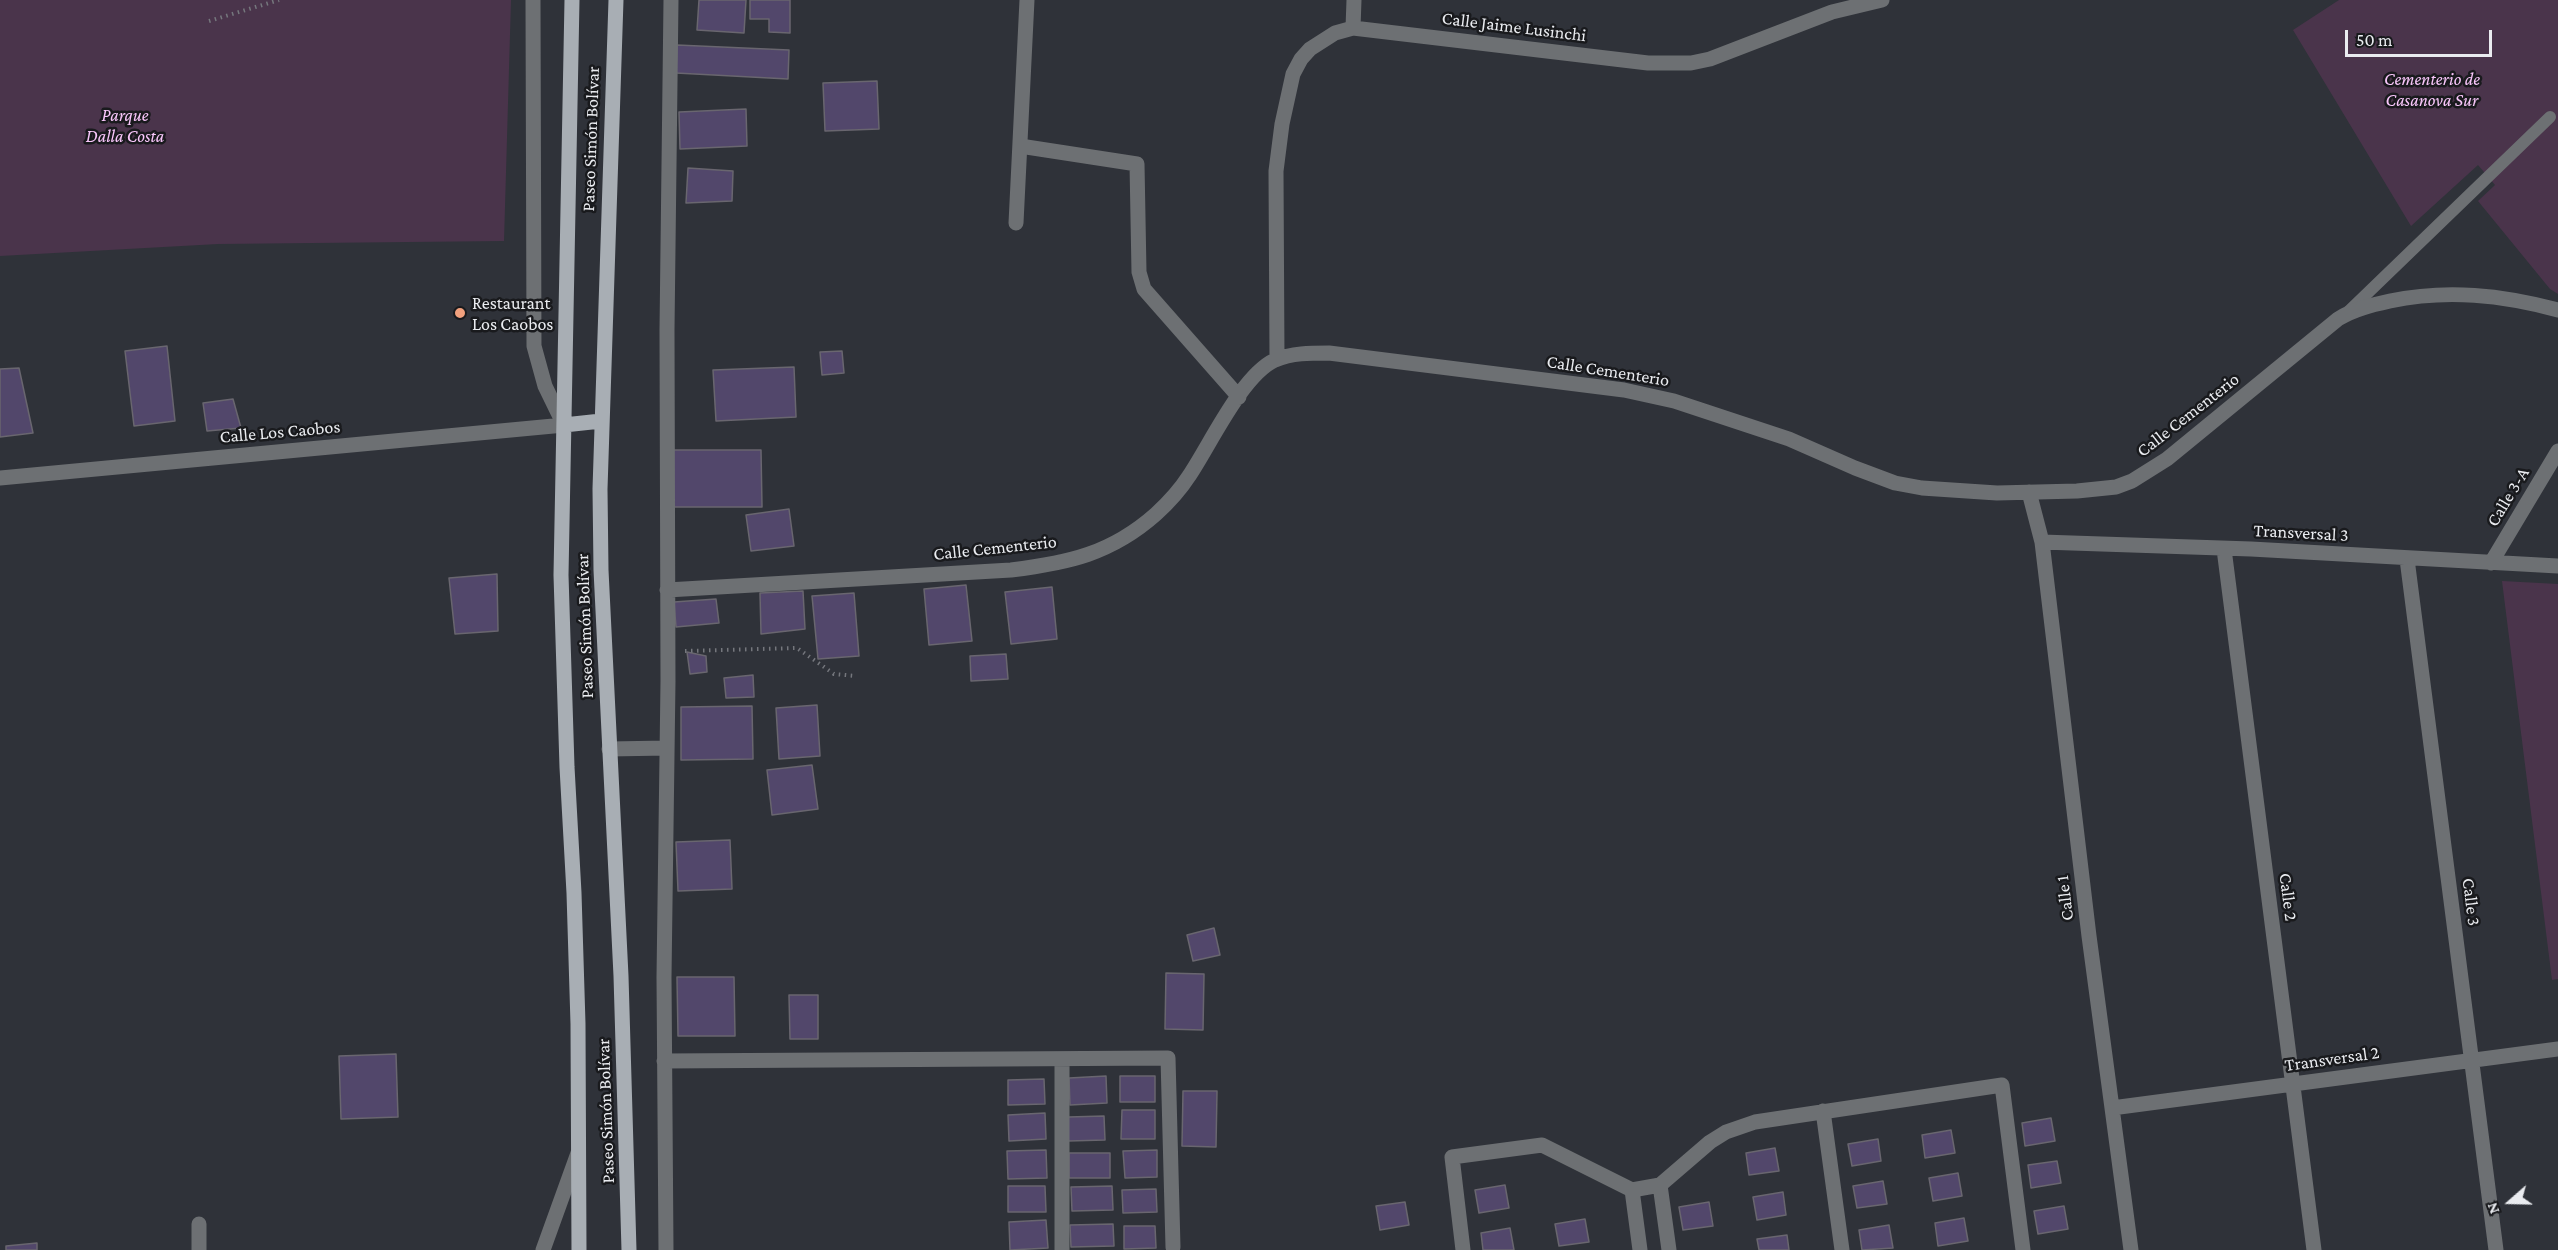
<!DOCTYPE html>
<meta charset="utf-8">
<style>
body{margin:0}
#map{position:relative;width:2558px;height:1250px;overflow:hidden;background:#2f3239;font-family:"Crimson Pro",serif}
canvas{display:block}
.north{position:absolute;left:2480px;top:1172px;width:60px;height:60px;-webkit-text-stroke:4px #191a1d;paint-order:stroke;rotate:250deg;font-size:16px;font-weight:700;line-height:24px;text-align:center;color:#eaecf0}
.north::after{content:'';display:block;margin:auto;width:21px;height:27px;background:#eaecf0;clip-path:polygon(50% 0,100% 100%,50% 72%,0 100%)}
.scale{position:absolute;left:2345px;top:30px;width:147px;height:27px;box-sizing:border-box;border:3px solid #eaecf0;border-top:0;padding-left:8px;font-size:18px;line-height:21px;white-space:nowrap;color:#eaecf0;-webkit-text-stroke:4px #191a1d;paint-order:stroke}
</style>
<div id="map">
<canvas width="2558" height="1250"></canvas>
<div class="north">N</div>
<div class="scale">50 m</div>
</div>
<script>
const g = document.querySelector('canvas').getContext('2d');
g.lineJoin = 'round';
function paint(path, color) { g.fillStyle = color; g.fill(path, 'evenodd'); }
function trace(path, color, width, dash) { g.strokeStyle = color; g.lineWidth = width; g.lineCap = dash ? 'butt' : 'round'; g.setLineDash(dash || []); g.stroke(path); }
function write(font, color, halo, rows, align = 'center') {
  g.font = font + ' "Crimson Pro",serif'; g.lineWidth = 5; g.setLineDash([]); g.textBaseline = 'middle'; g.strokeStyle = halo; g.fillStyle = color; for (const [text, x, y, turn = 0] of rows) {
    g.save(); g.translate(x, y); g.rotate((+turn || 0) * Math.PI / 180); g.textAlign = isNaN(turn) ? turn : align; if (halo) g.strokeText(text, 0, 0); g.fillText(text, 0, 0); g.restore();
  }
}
const green = new Path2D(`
 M0 0H511L504 241 218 244 0 256Z
 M2339 0H2558V294L2550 289 2478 201 2495 185 2478 165 2411 226 2293 30Z
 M2502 581 2558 584V979L2552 980Z`);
const building = new Path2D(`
 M699 0H746L744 33 697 30Z
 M750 0H790V33L769 32V19H750Z
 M677 45 789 50 788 79 676 73Z
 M877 81 879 129 825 131 823 83Z
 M746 109 747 146 680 149 679 112Z
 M688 168 733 171 732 201 686 203Z
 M167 346 175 421 134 426 125 351Z
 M842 351 844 373 822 375 820 352Z
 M794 367 796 417 716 421 713 370Z
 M19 368 33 433 0 437V369Z
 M233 399 241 428 207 431 203 403Z
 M670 450H761L762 507H670Z
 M789 509 794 546 751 551 746 515Z
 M497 574 498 631 455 634 449 578Z
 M966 585 972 641 929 645 924 589Z
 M1052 587 1057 639 1011 644 1005 592Z
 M803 591 805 629 761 634 760 593Z
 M854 593 859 656 818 659 812 596Z
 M716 599 719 623 676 627 674 602Z
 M687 652 706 656 707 672 690 674Z
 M1006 654 1008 679 971 681 970 656Z
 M753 675 754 697 726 698 724 678Z
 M817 705 820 756 779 759 776 708Z
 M752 706 753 759 681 760V707Z
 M812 765 818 809 772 815 767 770Z
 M730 840 732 889 678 891 676 842Z
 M1214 928 1220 955 1193 961 1187 935Z
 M1166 973 1204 974 1203 1030 1165 1029Z
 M677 977H734L735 1036H678Z
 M789 995H818V1039H790Z
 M396 1054 398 1117 341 1119 339 1056Z
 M1106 1076 1107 1103 1070 1105 1069 1078Z
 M1120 1076H1155V1102H1120Z
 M1044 1079 1045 1104 1008 1105V1080Z
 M1183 1091H1217L1216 1147 1182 1146Z
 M1122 1110H1155V1139H1121Z
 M1045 1113 1046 1139 1009 1141 1008 1115Z
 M1104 1116 1105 1140 1068 1141V1117Z
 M2051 1118 2055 1141 2025 1146 2022 1123Z
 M1951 1130 1955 1153 1925 1158 1922 1135Z
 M1878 1139 1881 1161 1852 1166 1848 1144Z
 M1775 1148 1779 1171 1749 1175 1746 1153Z
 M1046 1150 1047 1178 1008 1179 1007 1151Z
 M1157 1150V1177L1125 1178 1123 1151Z
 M1069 1153H1110V1178H1069Z
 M2057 1161 2061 1183 2031 1188 2028 1165Z
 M1958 1173 1962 1196 1933 1201 1929 1178Z
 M1883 1181 1887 1204 1857 1208 1853 1186Z
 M1505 1185 1509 1208 1479 1213 1475 1190Z
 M1008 1186H1045L1046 1212H1008Z
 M1112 1186 1113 1210 1072 1211 1071 1187Z
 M1156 1189 1157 1212 1123 1213 1122 1190Z
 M1783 1192 1786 1215 1757 1220 1753 1197Z
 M1405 1202 1409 1225 1380 1230 1376 1206Z
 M1709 1202 1713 1226 1683 1230 1679 1207Z
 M2064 1206 2068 1229 2038 1234 2034 1211Z
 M1964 1218 1968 1241 1938 1246 1935 1223Z
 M1585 1219 1589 1242 1559 1246 1555 1224Z
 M1046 1220 1048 1248 1010 1250 1009 1222Z
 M1113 1224 1114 1246 1071 1247 1070 1225Z
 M1889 1225 1893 1248 1862 1250 1859 1230Z
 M1124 1226H1155L1156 1248 1124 1249Z
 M1510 1228 1514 1250H1483L1481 1233Z
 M1787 1235 1789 1250H1759L1757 1239Z
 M37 1243V1250H6V1246Z`);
const path = new Path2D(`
 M209 21 279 0
 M685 651 797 648 834 674 856 676`);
const lane = new Path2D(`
 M2349 311 2550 117`);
const street = new Path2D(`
 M1353 28 1354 0
 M1020 146 1137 164 1139 272 1144 289 1239 397
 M1016 223 1027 0
 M1277 359 1276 171 1282 124 1293 74 1301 59 1310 49 1335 33 1353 28 1648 63H1691L1710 59 1832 12 1882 0
 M0 478 564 425 545 386 534 346 533 0
 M2029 492 2042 542 2089 936 2131 1250
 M2042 542 2251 549 2558 566
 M2224 549 2314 1250
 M2407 559 2496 1250
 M2491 563 2558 451
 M667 590 1011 570C1068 563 1111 554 1156 514 1168 503 1180 490 1189 476 1210 445 1242 375 1275 360 1292 353 1310 353 1329 353L1624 390 1674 401 1789 439 1855 468 1895 483 1922 488 1997 493 2077 491 2116 487 2132 481 2167 459 2338 319C2354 309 2372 305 2390 301 2447 289 2502 295 2558 310
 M609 749 667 748
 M664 1061 1168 1058 1173 1247
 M2112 1108 2558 1049
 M1823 1111 1842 1250
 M1660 1185 1669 1250
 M1632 1190 1640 1250
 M199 1224V1250
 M543 1250 578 1153
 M666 1250 664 977 668 681 667 330 671 0
 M1062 1250V1059
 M1463 1250 1452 1157 1542 1145 1632 1190 1660 1185 1710 1142 1726 1132 1755 1122 2002 1085 2023 1250`);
const primary = new Path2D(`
 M572 0 561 575 567 767 574 893 578 1024 579 1250
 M616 0 600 489 601 570 621 976 629 1250
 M564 425 601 421`);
const markers = [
 [460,313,6,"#f2a17e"]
];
const streetNames = [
 ["Calle Jaime Lusinchi",1514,27,7],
 ["Paseo Simón Bolívar",591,139,-88],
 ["Calle Cementerio",1608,371,9],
 ["Calle Cementerio",2188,415,-38],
 ["Calle Los Caobos",280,432,-5],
 ["Calle 3-A",2508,497,-59],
 ["Transversal 3",2301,533,3],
 ["Calle Cementerio",995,548,-6],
 ["Paseo Simón Bolívar",585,626,-92],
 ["Calle 2",2288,897,83],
 ["Calle 1",2065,898,-97],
 ["Calle 3",2471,902,83],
 ["Transversal 2",2332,1059,-8],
 ["Paseo Simón Bolívar",606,1111,-92]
];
const parkNames = [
 ["Cementerio de",2432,79],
 ["Casanova Sur",2432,100],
 ["Parque",125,115],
 ["Dalla Costa",125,136]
];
const poiNames = [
 ["Restaurant",472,303],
 ["Los Caobos",472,324]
];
paint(green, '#4a344b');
paint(building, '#52476b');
trace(building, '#69666f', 1.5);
trace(path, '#75777d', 4, [1.5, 4.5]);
trace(lane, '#6d7073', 12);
trace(street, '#6d7073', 15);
trace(primary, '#a8aeb4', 15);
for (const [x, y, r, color] of markers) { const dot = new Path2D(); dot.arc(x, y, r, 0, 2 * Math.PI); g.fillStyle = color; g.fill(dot); trace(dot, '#191a1d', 2); }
write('18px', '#eaecf0', '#191a1d', streetNames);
write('italic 18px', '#fac7fc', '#191a1d', parkNames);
write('18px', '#eaecf0', '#191a1d', poiNames, 'left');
</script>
